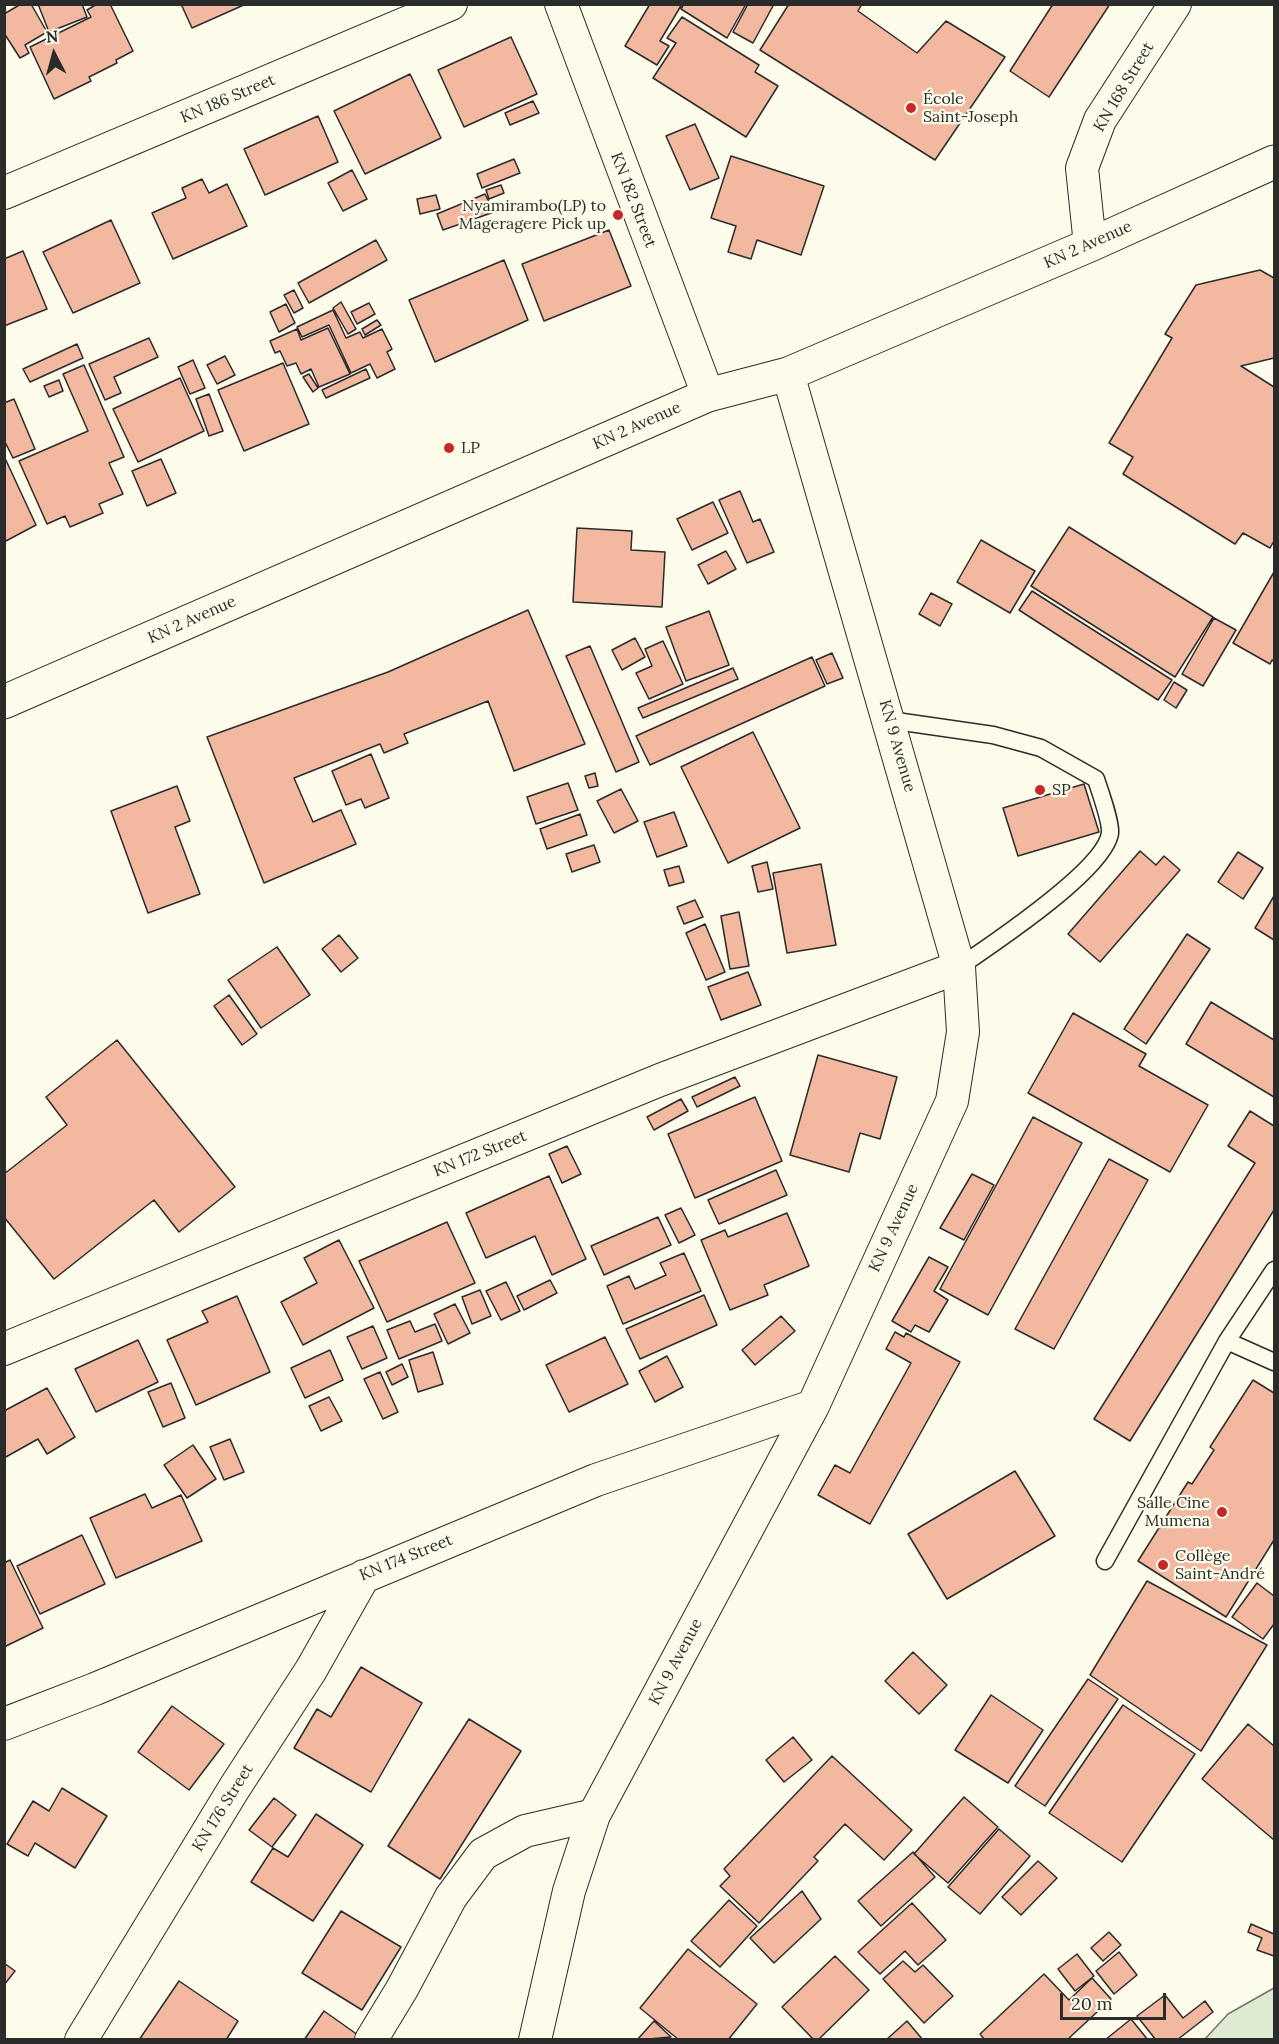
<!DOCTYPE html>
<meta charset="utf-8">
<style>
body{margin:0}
#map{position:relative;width:1279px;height:2044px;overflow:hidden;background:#fdfbea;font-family:Lora,serif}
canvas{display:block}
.frame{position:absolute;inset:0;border:6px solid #2b2b2b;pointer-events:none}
.north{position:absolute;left:24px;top:24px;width:60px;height:60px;-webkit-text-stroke:4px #fdfbea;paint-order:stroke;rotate:354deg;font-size:16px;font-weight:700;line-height:24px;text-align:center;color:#2b2b2b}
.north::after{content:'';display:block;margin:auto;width:21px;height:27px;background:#2b2b2b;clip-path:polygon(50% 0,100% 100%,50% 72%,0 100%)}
.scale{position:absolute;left:1060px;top:1993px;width:106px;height:27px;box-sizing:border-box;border:3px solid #2b2b2b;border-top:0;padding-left:8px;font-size:18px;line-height:21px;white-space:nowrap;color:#2b2b2b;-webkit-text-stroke:4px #fdfbea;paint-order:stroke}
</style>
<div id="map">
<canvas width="1279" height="2044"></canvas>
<div class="frame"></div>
<div class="north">N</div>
<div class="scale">20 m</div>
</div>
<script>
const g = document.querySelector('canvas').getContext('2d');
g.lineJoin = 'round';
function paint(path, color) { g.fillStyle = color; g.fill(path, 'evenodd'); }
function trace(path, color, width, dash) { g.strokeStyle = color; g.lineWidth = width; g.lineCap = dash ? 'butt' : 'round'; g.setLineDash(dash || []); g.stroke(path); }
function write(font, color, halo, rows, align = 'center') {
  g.font = font + ' Lora,serif'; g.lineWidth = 4.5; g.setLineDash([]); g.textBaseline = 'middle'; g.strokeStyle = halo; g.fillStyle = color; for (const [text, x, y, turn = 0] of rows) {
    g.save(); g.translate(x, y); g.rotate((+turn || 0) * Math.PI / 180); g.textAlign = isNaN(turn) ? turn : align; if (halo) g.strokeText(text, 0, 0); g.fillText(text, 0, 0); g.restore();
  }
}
const green = new Path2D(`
 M1274 1988V2039H1205L1228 2014Z`);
const building = new Path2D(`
 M21 4H31L47 32 25 45 29 53 20 58 4 33V14Z
 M38 4H82L87 17 49 32Z
 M97 4H110L133 51 116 60 117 63 89 77 91 81 54 99 30 47 91 17 87 10Z
 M181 4H246L192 28Z
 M650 4H682L660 41 669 46 657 65 625 46Z
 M684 4H746L727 38 681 9Z
 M748 4H774L753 43 733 32Z
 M789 4H862L858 11 917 53 946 21 1005 57 935 160 760 50Z
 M1053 4H1110L1049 97 1010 71Z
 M682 17 759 65 755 72 778 86 746 137 653 78 676 43 667 38Z
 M511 37 537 94 464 127 438 70Z
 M410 74 441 138 365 174 334 111Z
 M533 101 539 113 510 125 505 113Z
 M318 116 338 162 265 195 244 149Z
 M695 124 719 178 690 190 666 136Z
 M731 156 824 186 801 255 757 240 751 259 728 252 736 226 711 218Z
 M514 159 520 173 482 188 477 174Z
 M352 170 367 199 343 211 328 183Z
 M202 179 209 193 227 184 247 226 173 259 152 213 186 198 182 188Z
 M501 185 504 193 489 199 486 190Z
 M485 194 494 212 443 230 437 214Z
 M436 195 440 209 420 214 417 199Z
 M111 220 140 283 73 313 43 252Z
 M609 230 631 286 544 321 522 264Z
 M376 240 387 260 309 303 298 283Z
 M23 251 47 309 4 326V259Z
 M504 260 528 320 435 362 409 300Z
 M1260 270 1274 278V358L1241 366 1274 387V541L1270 548 1243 533 1235 544 1123 474 1133 457 1109 443 1172 338 1165 334 1196 285Z
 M294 290 303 308 294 313 284 295Z
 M341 302 356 329 348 334 333 308Z
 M369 303 375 314 357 324 351 312Z
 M286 304 295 323 279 332 270 312Z
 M333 310 346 338 360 332 363 338 382 329 392 349 387 352 395 369 377 378 370 364 351 373 329 325 302 337 297 327Z
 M377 320 381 325 365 335 362 329Z
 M328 328 350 374 319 387 311 369 301 374 296 363 287 366 280 351 275 353 270 341 297 329 301 340Z
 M149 338 158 357 114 377 121 393 105 400 89 364Z
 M77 344 83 358 30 382 23 369Z
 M225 356 235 375 217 384 207 365Z
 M193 360 205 388 190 394 178 367Z
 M283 363 309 424 244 451 218 390Z
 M84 365 124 457 109 463 123 494 99 504 103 513 70 527 65 516 47 524 19 461 88 431 63 374Z
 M366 369 370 378 326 398 322 390Z
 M309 374 318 388 313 392 303 377Z
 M180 378 204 431 138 462 113 409Z
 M59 380 63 391 49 397 44 386Z
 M209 394 223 431 209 436 196 399Z
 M14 399 35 449 13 458 4 440V403Z
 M4 456 36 525 4 542Z
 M161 459 176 493 147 506 132 471Z
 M740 491 753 522 760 519 774 552 747 563 719 500Z
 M713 502 728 533 692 550 677 519Z
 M1069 527 1213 617 1175 677 1031 586Z
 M577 528 632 531 631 550 665 552 662 607 573 602Z
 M981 540 1035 571 1010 613 957 582Z
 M726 551 736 569 708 584 698 565Z
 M1274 572V661L1272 660 1270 664 1233 643Z
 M1032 591 1172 680 1158 700 1019 610Z
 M931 593 952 604 940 626 919 614Z
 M528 610 585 744 514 771 488 701 404 734 408 743 384 753 380 744 294 778 313 822 341 810 356 844 264 883 207 737 388 672Z
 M709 611 729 665 686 681 666 627Z
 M1214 618 1236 630 1203 686 1182 674Z
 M635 638 645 657 622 670 612 650Z
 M663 641 683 684 649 699 636 673 652 666 645 649Z
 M590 646 639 762 616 772 566 656Z
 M832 653 843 678 827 684 816 660Z
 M812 657 825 686 650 765 636 736Z
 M733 668 738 679 643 718 638 708Z
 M1174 682 1187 690 1176 708 1164 700Z
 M753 732 800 828 728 863 681 767Z
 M371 754 389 798 365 808 361 799 346 805 332 771Z
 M595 773 598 786 589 788 585 776Z
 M568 783 578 810 536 824 527 797Z
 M1084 784 1099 832 1018 856 1003 808Z
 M177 786 190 821 175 827 200 894 148 913 111 811Z
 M621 789 638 821 614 833 597 801Z
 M674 812 687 846 657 857 644 822Z
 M580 814 587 835 547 849 540 829Z
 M594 845 600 862 572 872 566 854Z
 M1140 851 1156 865 1164 856 1180 870 1100 962 1068 934Z
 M1238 852 1263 868 1243 899 1218 882Z
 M767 862 773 889 758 892 752 866Z
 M821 864 836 945 787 953 773 873Z
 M679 866 684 882 669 886 664 870Z
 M1274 896V940L1255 928Z
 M695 900 703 917 684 924 677 907Z
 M739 912 749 966 730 969 721 916Z
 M705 924 725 972 706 980 686 933Z
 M1187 934 1210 949 1146 1044 1124 1029Z
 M339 935 358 958 341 972 322 949Z
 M277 947 310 995 261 1028 228 980Z
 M748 972 761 1005 721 1020 708 987Z
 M229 995 257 1034 242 1045 214 1006Z
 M1211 1002 1274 1040V1097L1186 1044Z
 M1073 1013 1146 1054 1139 1066 1208 1105 1170 1172 1028 1093Z
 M117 1040 235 1187 179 1232 154 1200 54 1279 4 1217V1174L67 1125 46 1097Z
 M818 1055 897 1077 880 1139 860 1133 849 1172 790 1155Z
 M735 1077 740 1086 697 1107 692 1097Z
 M755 1097 782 1161 695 1198 668 1134Z
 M681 1099 688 1111 654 1130 647 1117Z
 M1250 1111 1274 1126V1210L1130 1441 1094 1419 1255 1163 1228 1146Z
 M1033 1117 1082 1143 988 1315 940 1289Z
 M567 1146 581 1174 562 1183 549 1154Z
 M1109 1159 1148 1180 1054 1349 1015 1329Z
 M776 1170 787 1195 719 1224 708 1200Z
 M972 1174 994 1185 964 1240 940 1228Z
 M549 1176 586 1259 552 1275 535 1236 486 1258 466 1213Z
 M681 1208 695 1235 679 1243 665 1215Z
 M787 1213 809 1266 764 1285 768 1295 730 1310 701 1240 725 1230 728 1237Z
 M658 1217 671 1245 604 1275 591 1246Z
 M447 1222 475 1283 387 1322 359 1261Z
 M339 1240 374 1308 303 1345 281 1302 317 1283 304 1258Z
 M684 1253 701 1291 623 1324 607 1286 629 1276 635 1289 666 1275 660 1263Z
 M929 1257 948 1267 934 1291 948 1300 929 1332 915 1325 911 1332 892 1321Z
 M550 1280 557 1293 524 1310 517 1296Z
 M506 1282 520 1311 501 1320 486 1291Z
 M480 1290 491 1316 472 1324 462 1297Z
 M704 1295 717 1325 640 1359 626 1329Z
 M237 1296 270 1372 196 1405 167 1340 208 1322 202 1311Z
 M455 1304 470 1333 448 1344 434 1314Z
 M781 1316 795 1331 755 1365 742 1350Z
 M410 1321 415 1332 435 1324 442 1341 399 1359 387 1330Z
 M373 1326 387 1358 362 1369 347 1337Z
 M895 1332 904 1337 906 1333 960 1362 870 1524 818 1495 835 1465 850 1473 911 1363 886 1349Z
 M605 1337 628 1384 569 1412 546 1365Z
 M138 1340 158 1382 96 1412 75 1369Z
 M330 1350 343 1380 305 1398 291 1368Z
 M433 1352 443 1384 418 1392 409 1360Z
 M667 1356 683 1387 655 1402 639 1371Z
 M402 1364 408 1377 392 1385 386 1372Z
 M380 1372 398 1412 383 1419 364 1379Z
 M1253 1380 1274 1393V1540L1226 1617 1138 1561 1188 1482 1192 1484 1214 1450 1210 1447Z
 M171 1383 185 1418 163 1427 148 1392Z
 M47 1388 75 1437 47 1454 38 1439 4 1458V1411Z
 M329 1397 342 1421 321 1431 309 1406Z
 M230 1439 244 1472 224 1480 210 1447Z
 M193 1445 216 1479 187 1498 164 1465Z
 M1015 1471 1055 1536 947 1599 908 1534Z
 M145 1494 152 1508 181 1495 202 1541 116 1578 90 1518Z
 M82 1535 105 1584 40 1614 17 1566Z
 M10 1560 43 1628 4 1647V1563Z
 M1147 1581 1267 1645 1201 1751 1090 1675Z
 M1257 1583 1274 1596V1624L1263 1639 1232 1617Z
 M913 1652 947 1685 919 1714 885 1681Z
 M361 1667 422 1703 371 1792 294 1748 317 1709 331 1717Z
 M1088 1679 1118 1699 1045 1806 1015 1786Z
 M991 1695 1043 1730 1008 1783 955 1750Z
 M1123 1705 1195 1754 1122 1862 1049 1813Z
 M172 1706 224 1744 189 1790 138 1752Z
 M469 1719 521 1751 440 1879 388 1846Z
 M1248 1724 1274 1746V1840L1202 1779Z
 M793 1737 812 1760 784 1782 766 1760Z
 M832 1756 912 1830 884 1860 845 1824 814 1857 818 1861 759 1923 720 1886 730 1876 724 1869Z
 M62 1788 107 1816 75 1868 35 1843 28 1856 7 1844 33 1801 49 1811Z
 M964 1797 998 1827 948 1883 914 1854Z
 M274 1798 296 1815 272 1847 249 1830Z
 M316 1814 363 1845 313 1921 251 1882 273 1848 288 1857Z
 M999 1829 1030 1856 980 1914 948 1887Z
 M913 1852 935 1877 881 1926 858 1901Z
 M1038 1861 1057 1878 1021 1915 1002 1897Z
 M802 1891 821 1919 774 1963 750 1938Z
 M729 1900 757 1926 720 1967 691 1941Z
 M912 1903 946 1940 918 1965 905 1951 880 1974 858 1952Z
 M341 1911 401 1947 362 2010 302 1973Z
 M1251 1924 1274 1934V1956L1257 1950 1262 1938 1248 1932Z
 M1109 1932 1121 1945 1103 1961 1091 1948Z
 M688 1949 757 2004 728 2040H679L640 2008Z
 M1119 1952 1137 1975 1114 1994 1096 1971Z
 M1077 1954 1094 1976 1075 1991 1058 1969Z
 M835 1956 869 1990 818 2040H814L782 2007Z
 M903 1961 915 1972 923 1965 953 1996 924 2023 883 1979Z
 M4 1963 15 1971 4 1985Z
 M1044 1974 1069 2000 1092 1978 1111 1999 1067 2040H985L980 2034Z
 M179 1981 238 2021 226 2040H139Z
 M1165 1995 1183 2018 1205 2001 1213 2012 1177 2040H1156L1137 2016Z
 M324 2011 365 2040H304Z
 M1131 2019 1148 2040H1105Z
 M654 2021 671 2037 637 2040Z
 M907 2021 923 2040H886Z`);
const lane = new Path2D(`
 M889 720 993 735 1041 748 1096 779C1100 792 1111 821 1110 833 1105 870 991 945 959 967
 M1227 1341 1274 1362
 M1105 1561 1227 1341 1274 1270`);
const street = new Path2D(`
 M561 4 708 395
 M4 193 451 4
 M1090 245 1082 168 1100 120 1175 4
 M4 1349 660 1080 959 967
 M4 1724 95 1689 596 1480 813 1406
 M81 2040 235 1787 311 1670 364 1576
 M371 2040 402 1989 451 1897 483 1854 525 1831 594 1815
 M535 2040 569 1891 594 1815 813 1406 952 1101 963 1032 959 967 788 374`);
const secondary = new Path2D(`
 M4 702 708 395 788 374 1090 245 1274 162`);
const markers = [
 [911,108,6,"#c62828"],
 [618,215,6,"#c62828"],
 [449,448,6,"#c62828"],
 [1040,790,6,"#c62828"],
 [1222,1512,6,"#c62828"],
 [1163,1565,6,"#c62828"]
];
const streetNames = [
 ["KN 168 Street",1124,87,-59],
 ["KN 186 Street",228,99,-23],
 ["KN 182 Street",633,200,69],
 ["KN 2 Avenue",1088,245,-24],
 ["KN 2 Avenue",637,426,-24],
 ["KN 2 Avenue",192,620,-24],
 ["KN 9 Avenue",897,746,74],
 ["KN 172 Street",480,1154,-22],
 ["KN 9 Avenue",894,1228,-65],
 ["KN 174 Street",406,1558,-22],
 ["KN 9 Avenue",676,1662,-62],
 ["KN 176 Street",223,1808,-58]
];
const poiNames = [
 ["École",923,99],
 ["Saint-Joseph",923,117],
 ["Nyamirambo(LP) to",606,206,"right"],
 ["Mageragere Pick up",606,224,"right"],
 ["LP",461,448],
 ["SP",1052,790],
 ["Salle Cine",1210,1503,"right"],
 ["Mumena",1210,1521,"right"],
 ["Collège",1175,1556],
 ["Saint-André",1175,1574]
];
paint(green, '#deebd1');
trace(green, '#74746e', 1.5);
paint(building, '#f2b8a0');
trace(building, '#2b2b2b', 1.5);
trace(lane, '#2b2b2b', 19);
trace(street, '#2b2b2b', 34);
trace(secondary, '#2b2b2b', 35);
trace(lane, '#fdfbea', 16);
trace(street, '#fdfbea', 32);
trace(secondary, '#fdfbea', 33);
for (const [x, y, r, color] of markers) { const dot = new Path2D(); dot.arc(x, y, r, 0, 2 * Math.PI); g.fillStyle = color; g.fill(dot); trace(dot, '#fdfbea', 2); }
write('16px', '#2b2b2b', '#fdfbea', streetNames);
write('16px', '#2b2b2b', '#fdfbea', poiNames, 'left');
</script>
